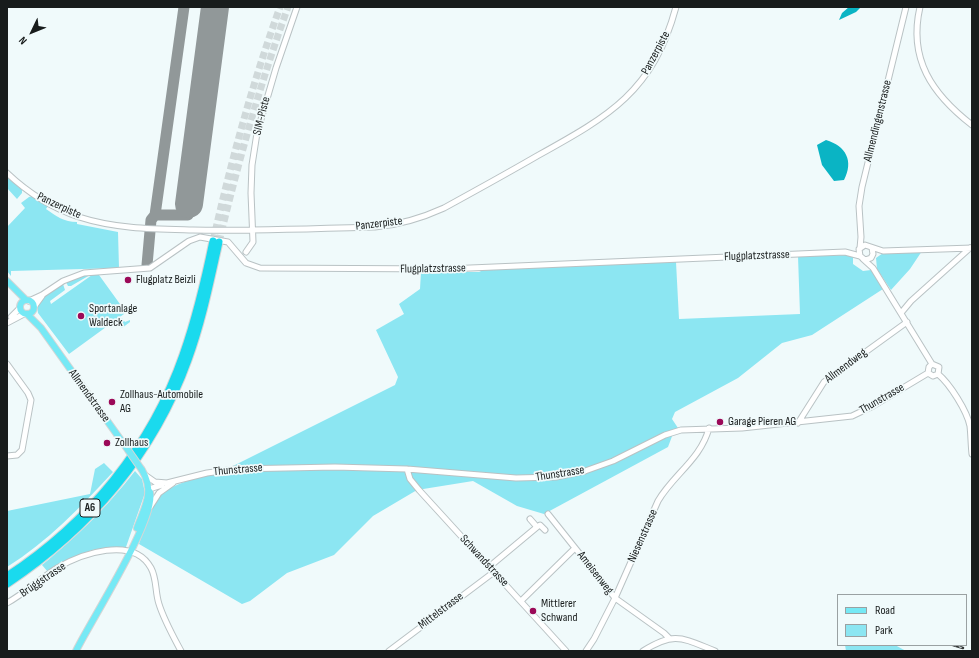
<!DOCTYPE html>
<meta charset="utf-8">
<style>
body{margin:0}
#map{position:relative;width:979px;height:658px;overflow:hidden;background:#f0fafb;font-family:"Sofia Sans Condensed",sans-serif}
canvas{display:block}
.frame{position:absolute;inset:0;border:8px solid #181c1c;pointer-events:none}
.legend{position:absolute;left:837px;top:594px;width:130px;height:52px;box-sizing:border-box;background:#f0fafb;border:1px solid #9aa1a2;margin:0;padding:5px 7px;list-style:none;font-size:12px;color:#181c1c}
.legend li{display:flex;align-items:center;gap:8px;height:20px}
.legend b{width:20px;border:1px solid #9aa1a2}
.north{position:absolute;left:12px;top:12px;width:40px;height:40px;-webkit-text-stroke:3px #f0fafb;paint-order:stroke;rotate:227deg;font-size:11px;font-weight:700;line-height:16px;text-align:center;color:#181c1c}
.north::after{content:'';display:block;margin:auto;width:14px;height:18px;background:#181c1c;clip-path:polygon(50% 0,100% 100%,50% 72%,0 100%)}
</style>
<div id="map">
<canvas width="979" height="658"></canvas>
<div class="frame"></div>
<ul class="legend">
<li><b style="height:5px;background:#76e9f5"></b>Road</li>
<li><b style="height:11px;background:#8ce6f2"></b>Park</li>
</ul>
<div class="north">N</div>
</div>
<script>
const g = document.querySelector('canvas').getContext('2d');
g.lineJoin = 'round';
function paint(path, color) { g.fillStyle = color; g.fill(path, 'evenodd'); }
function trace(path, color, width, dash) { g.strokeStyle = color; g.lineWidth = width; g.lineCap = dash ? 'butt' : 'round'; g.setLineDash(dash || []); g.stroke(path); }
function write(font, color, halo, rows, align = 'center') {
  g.font = font + ' "Sofia Sans Condensed",sans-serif'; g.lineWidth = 3.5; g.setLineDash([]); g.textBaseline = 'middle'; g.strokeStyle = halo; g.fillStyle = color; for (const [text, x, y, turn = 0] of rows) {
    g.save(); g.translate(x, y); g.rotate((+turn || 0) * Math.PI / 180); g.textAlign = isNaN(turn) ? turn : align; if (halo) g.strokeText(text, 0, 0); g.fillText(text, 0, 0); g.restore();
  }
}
const green = new Path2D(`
 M7 177 22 190V193L17 199 7 188Z
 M32 196 48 206 46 209C56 216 64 222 77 222V224L118 232 119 268 11 271V276L7 271V227L25 208 21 203 29 197Z
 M922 251 910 269 891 290 877 269 876 258 883 253Z
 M851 255 853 256V264L863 271 871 270 883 289 812 335 782 343 738 378 675 412 672 419 678 428 674 431 668 447 544 514 517 506 473 481 417 490 373 516 334 555 287 573 250 601 242 604 139 544C144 530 148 512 156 500 167 483 211 473 230 473L231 467 395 385 398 377 376 330 404 314 399 304 420 289 421 272H479L494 265 676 262 679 319 800 314 798 256Z
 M85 275H90L71 286H68L66 282Z
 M92 275H99L125 311 124 314 69 354 38 313 37 306 47 294 63 284 65 290 50 301 51 304Z
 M122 318 125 322 130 320V322L122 328 115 323Z
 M104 463 113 472C81 507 47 542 7 567V511L90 494 95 469Z
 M135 471 142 479 145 493 126 547 92 550 65 563 62 561 48 572 42 565C79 535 106 508 135 471Z
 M845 645H895L906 651H846Z`);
const water = new Path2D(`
 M849 7H861L856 12 839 20 842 13Z
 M826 140C846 146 854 161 844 180L834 181 822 165 817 145Z`);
const taxiway = new Path2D(`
 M155 215H188L189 204
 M147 265 151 220 155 215 184 7`);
const runway = new Path2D(`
 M189 204 215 7`);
const highwayTunnel = new Path2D(`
 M213 241C231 162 252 84 280 7
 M219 242C238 163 260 84 288 7`);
const minor = new Path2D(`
 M920 7C908 59 932 94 972 125
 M7 173C27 192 52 208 79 217 116 229 155 229 193 230 254 231 314 229 375 227 399 225 422 218 444 208 475 191 506 174 537 156 609 116 653 92 676 7
 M860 248 861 237 859 206 862 187 906 7
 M872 248 873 254 871 258 865 260 860 256 859 249 865 245 883 251 972 248
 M246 252 253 242 251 193 252 165 257 133 276 68 297 7
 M863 259 873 268 932 364
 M29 301 42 295 63 281 84 273 150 268 189 241 200 237 228 242 246 263 260 268 447 269 845 252 860 256
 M34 307 42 296
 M901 313 911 301 970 248
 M11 317 20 308
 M7 323 24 314
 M7 364 28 393 31 400 22 450 17 455 7 456
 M932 364 929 367 928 373 933 376 938 374
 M932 364 939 367 938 374
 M938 374C950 384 967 411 970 426 971 435 971 445 972 454
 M798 423 824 382 907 322
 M407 469 410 479 419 490 566 651
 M145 475 155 482 167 483 207 473 236 469 335 467 407 469 516 478 556 477 585 471 613 461 665 435 681 430 742 428 852 416 873 406 928 373
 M149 489 162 485
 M150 507 159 493 173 483
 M548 514 615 598 664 633 669 638
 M530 519 537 527
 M489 567 537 527 540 525 545 530
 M521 601 573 550
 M7 603C25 593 40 579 57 568 81 554 133 535 151 568 157 579 155 592 159 604 164 620 173 636 181 651
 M389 651 494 572
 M586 651 594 639 615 598 658 501C673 475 701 459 709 428
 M643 651C675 631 682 638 715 651`);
const major = new Path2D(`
 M7 281 26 300
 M20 307a7 7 0 1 1 14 0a7 7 0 1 1-14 0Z
 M27 314 41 328 128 450
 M137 528C145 506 155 492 142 470
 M76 651C90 622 157 518 150 492`);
const highway = new Path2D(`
 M7 576C88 523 151 447 183 355 196 318 205 280 213 241
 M7 584C90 529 154 454 188 360 202 322 210 282 219 242`);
const rail = new Path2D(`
 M953 645 963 648`);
const majorBridge = new Path2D(`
 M128 450 142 470`);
const markers = [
 [128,280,4,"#9b0958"],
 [81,316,4,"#9b0958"],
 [112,402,4,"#9b0958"],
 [720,422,4,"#9b0958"],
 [107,443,4,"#9b0958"],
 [533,611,4,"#9b0958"]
];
const shields = [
 [90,508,20]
];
const shieldNames = [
 ["A6",90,508]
];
const streetNames = [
 ["Panzerpiste",656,53,-62],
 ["SIM-Piste",262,116,-76],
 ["Allmendingenstrasse",878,121,-76],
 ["Panzerpiste",59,206,25],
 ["Panzerpiste",379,224,-7],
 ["Flugplatzstrasse",757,256,-2],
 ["Flugplatzstrasse",433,269,-1],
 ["Allmendweg",846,366,-37],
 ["Allmendstrasse",89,396,54],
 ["Thunstrasse",882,399,-30],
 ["Thunstrasse",238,470,-5],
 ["Thunstrasse",560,474,-9],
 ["Niesenstrasse",643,536,-66],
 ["Schwandstrasse",484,561,47],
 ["Ameisenweg",595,573,52],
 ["Brüggstrasse",43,580,-34],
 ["Mittelstrasse",441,611,-37]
];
const poiNames = [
 ["Flugplatz Beizli",136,280],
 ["Sportanlage",89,309],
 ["Waldeck",89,323],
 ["Zollhaus-Automobile",120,395],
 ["AG",120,409],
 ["Garage Pieren AG",728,422],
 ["Zollhaus",115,443],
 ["Mittlerer",541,604],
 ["Schwand",541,618]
];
paint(green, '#8ce6f2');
paint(water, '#0ab4c4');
trace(taxiway, '#919899', 11);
trace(runway, '#919899', 28);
trace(highwayTunnel, '#d0d9da', 7, [7, 3.5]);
trace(minor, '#b9c2c4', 7);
trace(major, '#d5d6d6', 8);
trace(highway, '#d5d6d6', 9);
trace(minor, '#fff', 5);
trace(major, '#76e9f5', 6);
trace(highway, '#1adaee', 7);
trace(rail, '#323737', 2.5);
trace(rail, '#f0fafb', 1, [3]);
trace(majorBridge, '#d5d6d6', 8, []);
trace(majorBridge, '#76e9f5', 6);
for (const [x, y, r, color] of markers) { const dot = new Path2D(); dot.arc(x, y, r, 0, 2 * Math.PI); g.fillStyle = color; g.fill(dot); trace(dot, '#f0fafb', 1.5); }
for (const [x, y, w] of shields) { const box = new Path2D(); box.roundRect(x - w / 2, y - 9, w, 18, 3); g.fillStyle = '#f0fafb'; g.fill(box); trace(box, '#181c1c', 1); }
write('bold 11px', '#181c1c', null, shieldNames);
write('12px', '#181c1c', '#f0fafb', streetNames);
write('12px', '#181c1c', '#f0fafb', poiNames, 'left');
</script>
